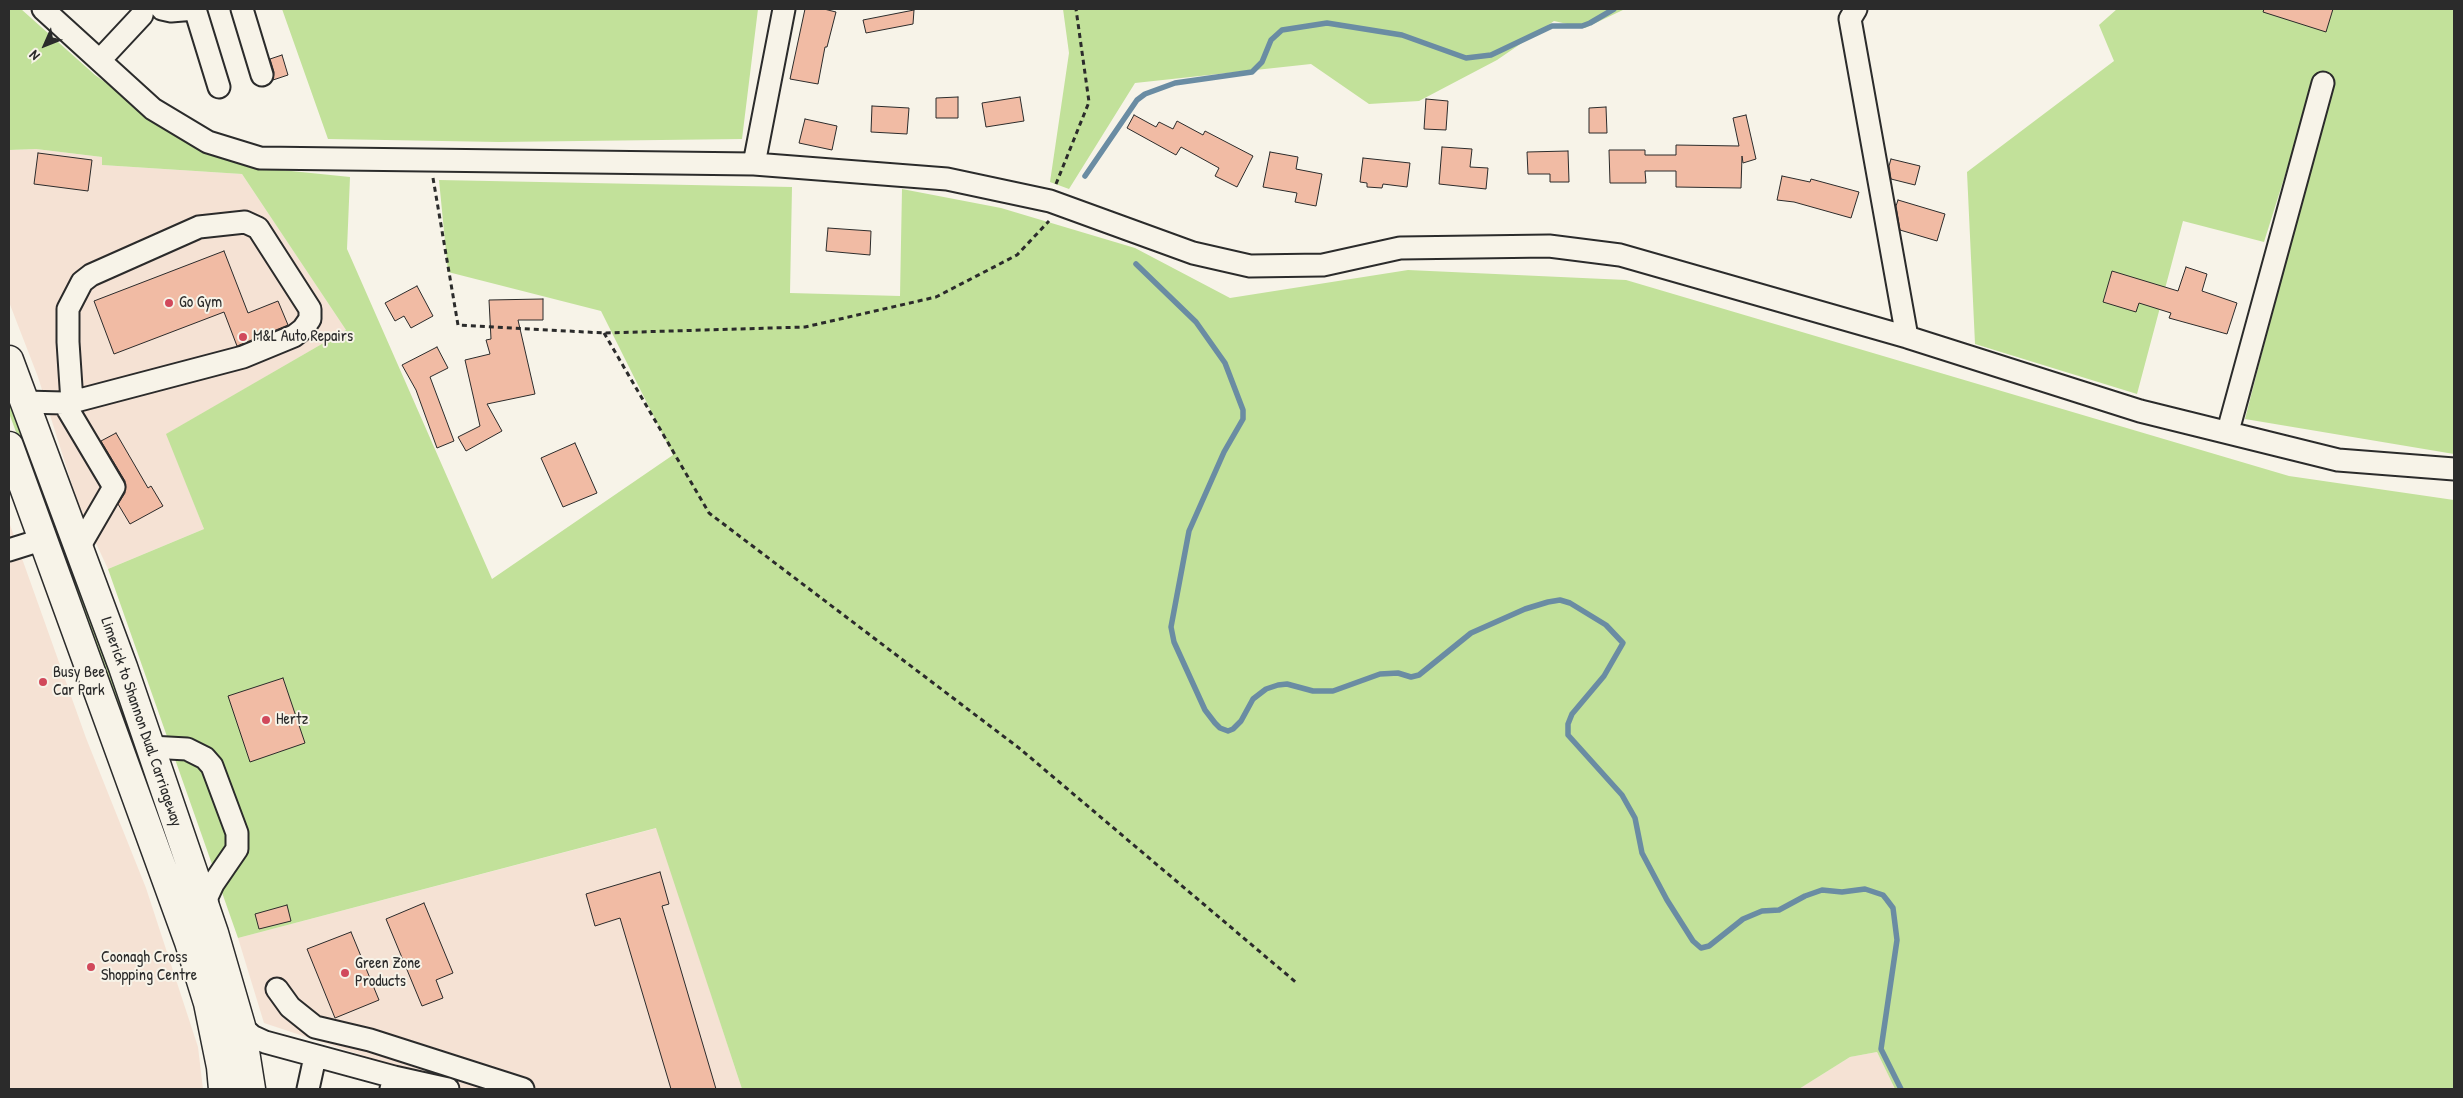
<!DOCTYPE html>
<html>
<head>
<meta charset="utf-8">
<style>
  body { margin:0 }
  #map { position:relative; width:2463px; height:1098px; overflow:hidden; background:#f7f3e8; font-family:"Patrick Hand",sans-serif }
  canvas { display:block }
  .frame { position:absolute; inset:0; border:10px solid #2b2b2b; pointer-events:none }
  .north { position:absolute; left:20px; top:20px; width:50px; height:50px; -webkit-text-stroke:4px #f7f3e8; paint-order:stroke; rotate:226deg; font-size:14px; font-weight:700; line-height:20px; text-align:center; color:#2b2b2b }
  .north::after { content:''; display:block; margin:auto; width:18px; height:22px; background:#2b2b2b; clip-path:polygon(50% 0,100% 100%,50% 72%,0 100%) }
</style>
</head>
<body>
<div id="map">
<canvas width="2463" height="1098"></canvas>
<div class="frame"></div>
<div class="north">N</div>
</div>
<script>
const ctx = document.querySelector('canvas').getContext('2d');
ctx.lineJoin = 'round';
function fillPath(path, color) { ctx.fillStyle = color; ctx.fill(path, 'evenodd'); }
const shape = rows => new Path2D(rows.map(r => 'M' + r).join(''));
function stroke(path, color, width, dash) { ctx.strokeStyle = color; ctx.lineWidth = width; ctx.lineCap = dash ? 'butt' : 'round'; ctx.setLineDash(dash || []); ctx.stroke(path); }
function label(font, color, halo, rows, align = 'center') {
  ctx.font = font + ' "Patrick Hand",sans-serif'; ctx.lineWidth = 4; ctx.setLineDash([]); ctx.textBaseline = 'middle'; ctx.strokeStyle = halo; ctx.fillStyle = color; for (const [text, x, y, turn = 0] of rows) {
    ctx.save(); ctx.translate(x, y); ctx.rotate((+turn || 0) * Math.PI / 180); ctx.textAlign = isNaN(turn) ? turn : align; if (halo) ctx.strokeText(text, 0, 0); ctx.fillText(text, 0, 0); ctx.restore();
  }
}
const built = shape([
  [36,149,102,157,102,165,242,174,346,330,167,434,204,529,108,569,79,507,38,377,9,302,9,150],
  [9,522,86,738,146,888,198,1047,203,1089,9,1089],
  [657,828,742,1089,464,1089,264,1023,238,938],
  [1877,1052,1895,1089,1799,1089,1850,1057]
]);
const green = shape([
  [9,9,21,9,95,75,206,154,252,167,350,177,347,249,492,579,673,455,601,311,448,272,439,180,792,187,790,293,900,296,902,189,1001,208,1135,248,1230,298,1408,270,1626,280,2289,476,2454,500,2454,1089,1895,1089,1877,1052,1850,1057,1799,1089,742,1089,656,828,238,938,108,569,204,529,166,434,346,330,242,174,102,165,102,157,36,149,9,150],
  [282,9,758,9,742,139,499,142,328,139],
  [1063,9,1625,9,1585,28,1554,21,1497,60,1419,101,1369,104,1311,64,1135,83,1069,189,1050,182,1069,53],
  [2117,9,2454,9,2454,454,2245,419,2329,92,2313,86,2264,242,2183,221,2137,394,1975,344,1967,172,2114,61,2099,25],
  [9,393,89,610,228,1013,241,1089,235,1089,155,811,9,413]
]);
const stream = shape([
  [1085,176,1137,100,1145,94,1175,83,1252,72,1262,62,1271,40,1282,30,1327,23,1402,35,1466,58,1491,55,1552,26,1582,26,1590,23,1614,9],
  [1136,264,1196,322,1225,363,1243,410,1243,419,1224,452,1189,531,1171,627,1174,642,1205,710,1215,723,1220,728,1228,731,1233,729,1241,721,1253,699,1266,689,1278,685,1287,684,1313,691,1333,691,1380,674,1398,673,1411,677,1419,675,1471,633,1525,609,1548,602,1560,600,1570,603,1606,625,1623,643,1604,676,1572,714,1568,724,1568,735,1622,795,1635,818,1642,853,1667,900,1693,941,1701,948,1709,946,1743,919,1762,911,1779,910,1805,896,1822,890,1842,892,1865,889,1883,895,1887,900,1893,908,1897,940,1881,1049,1901,1089]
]);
const building = shape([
  [805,9,824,9,836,12,827,47,825,47,818,84,790,79,805,9],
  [2264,9,2333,9,2326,32,2263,12,2264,9],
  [914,10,913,24,866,33,863,20,914,10],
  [282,55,288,75,273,80,274,72,270,59,282,55],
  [958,97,958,118,936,118,936,98,958,97],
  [1020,97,1024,121,986,127,982,103,1020,97],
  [1426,99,1448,101,1446,130,1424,129,1426,99],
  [872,106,909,108,907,134,871,132,872,106],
  [1606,107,1607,133,1589,133,1589,108,1606,107],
  [1134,115,1156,127,1159,122,1173,129,1177,121,1203,135,1205,131,1253,156,1237,187,1215,176,1219,168,1181,147,1176,155,1127,128,1134,115],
  [1746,115,1756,159,1743,163,1742,156,1741,188,1676,187,1676,171,1645,171,1646,183,1610,183,1609,150,1645,150,1645,155,1676,155,1676,145,1739,146,1733,118,1746,115],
  [805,119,837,126,832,150,799,143,805,119],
  [1442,147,1472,149,1470,167,1488,168,1486,189,1439,184,1442,147],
  [1568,151,1569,182,1550,182,1550,174,1528,174,1527,152,1568,151],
  [1270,152,1298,157,1296,169,1322,174,1316,206,1295,202,1297,193,1263,187,1270,152],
  [38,153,92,160,88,191,34,184,38,153],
  [1363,158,1410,163,1407,187,1383,184,1382,188,1367,187,1367,183,1360,182,1363,158],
  [1891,159,1920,166,1915,185,1891,179,1889,166,1891,159],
  [1782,176,1810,182,1811,179,1859,192,1851,218,1794,202,1777,200,1782,176],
  [1898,200,1945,214,1937,241,1900,230,1896,206,1898,200],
  [828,228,871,231,870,255,826,251,828,228],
  [224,251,248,313,278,301,288,325,237,346,224,312,114,354,94,301,224,251],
  [2186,267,2207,274,2202,291,2237,303,2227,334,2169,318,2171,313,2139,303,2136,312,2103,302,2112,271,2178,291,2186,267],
  [417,286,433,316,411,328,404,316,395,321,385,303,417,286],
  [543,299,543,320,518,320,535,394,487,404,502,431,466,451,458,437,480,426,465,360,490,354,486,340,491,339,489,300,543,299],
  [437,347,448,368,430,377,454,441,437,448,416,390,402,365,437,347],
  [116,433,148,488,151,486,163,506,130,524,118,504,125,493,125,481,101,441,116,433],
  [575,443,597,493,563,507,541,458,575,443],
  [283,678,305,743,250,762,228,696,283,678],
  [660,872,669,904,662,906,716,1089,671,1089,620,918,595,926,586,894,660,872],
  [424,903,453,973,436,980,443,998,422,1006,386,919,424,903],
  [287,905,291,921,259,929,255,914,287,905],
  [351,932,379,1000,335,1018,307,949,351,932]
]);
const path = shape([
  [433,178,458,325,604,333,805,327,936,297,1017,255,1049,221],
  [1056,184,1089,102,1076,9],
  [604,333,709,513,1019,748,1298,984]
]);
const minor = shape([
  [43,9,153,109,208,142,260,158,754,164,947,179,1050,201,1193,253,1250,266,1323,265,1400,248,1549,246,1620,255,1907,337,2140,411,2338,460,2454,469],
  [162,9,171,11,195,9,219,87],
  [242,9,262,75],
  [1856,9,1850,19,1907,337],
  [100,60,142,15,143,9],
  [754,164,784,9],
  [24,402,64,403,114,487,78,549],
  [64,403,72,402,243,357,294,336,303,329,310,319,310,309,258,228,245,222,199,227,91,275,82,282,68,309,68,342,72,402],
  [2228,431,2323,83],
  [9,550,44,539],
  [150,747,187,749,205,758,212,766,237,833,237,849,213,884,207,897,207,911],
  [277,989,290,1007,315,1027,370,1040,523,1089],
  [241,1026,252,1036,265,1042,394,1077],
  [308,1089,315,1057],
  [391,1089,394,1077,448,1089]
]);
const major = shape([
  [9,360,123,667,214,933,241,1026,251,1089],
  [9,446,189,942,208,1003,221,1067,223,1089]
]);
const markers = [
  [169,303,5,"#d1495b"],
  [243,337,5,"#d1495b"],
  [43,682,5,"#d1495b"],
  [266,720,5,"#d1495b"],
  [91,967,5,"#d1495b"],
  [345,973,5,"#d1495b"]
];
const poiNames = [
  ["Go Gym",179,303],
  ["M&L Auto Repairs",253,337],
  ["Busy Bee",53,673],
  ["Car Park",53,691],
  ["Hertz",276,720],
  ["Coonagh Cross",101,958],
  ["Shopping Centre",101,976],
  ["Green Zone",355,964],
  ["Products",355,982]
];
const streetNames = [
  ["Limerick to Shannon Dual Carriageway",141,722,71]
];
fillPath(built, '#f5e2d4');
fillPath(green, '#c2e19a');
stroke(stream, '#6a8ca3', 5.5);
fillPath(building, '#f1bba4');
stroke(building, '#2b2b2b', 1);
stroke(minor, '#2b2b2b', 25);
stroke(major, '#2b2b2b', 31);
stroke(path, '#2b2b2b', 3, [5, 4]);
stroke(minor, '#f7f3e8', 21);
stroke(major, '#f7f3e8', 28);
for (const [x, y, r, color] of markers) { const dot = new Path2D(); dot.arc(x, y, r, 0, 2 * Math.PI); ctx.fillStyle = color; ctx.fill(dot); stroke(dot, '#f7f3e8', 2); }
label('16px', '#2b2b2b', '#f7f3e8', poiNames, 'left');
label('16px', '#2b2b2b', '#f7f3e8', streetNames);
</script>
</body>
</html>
